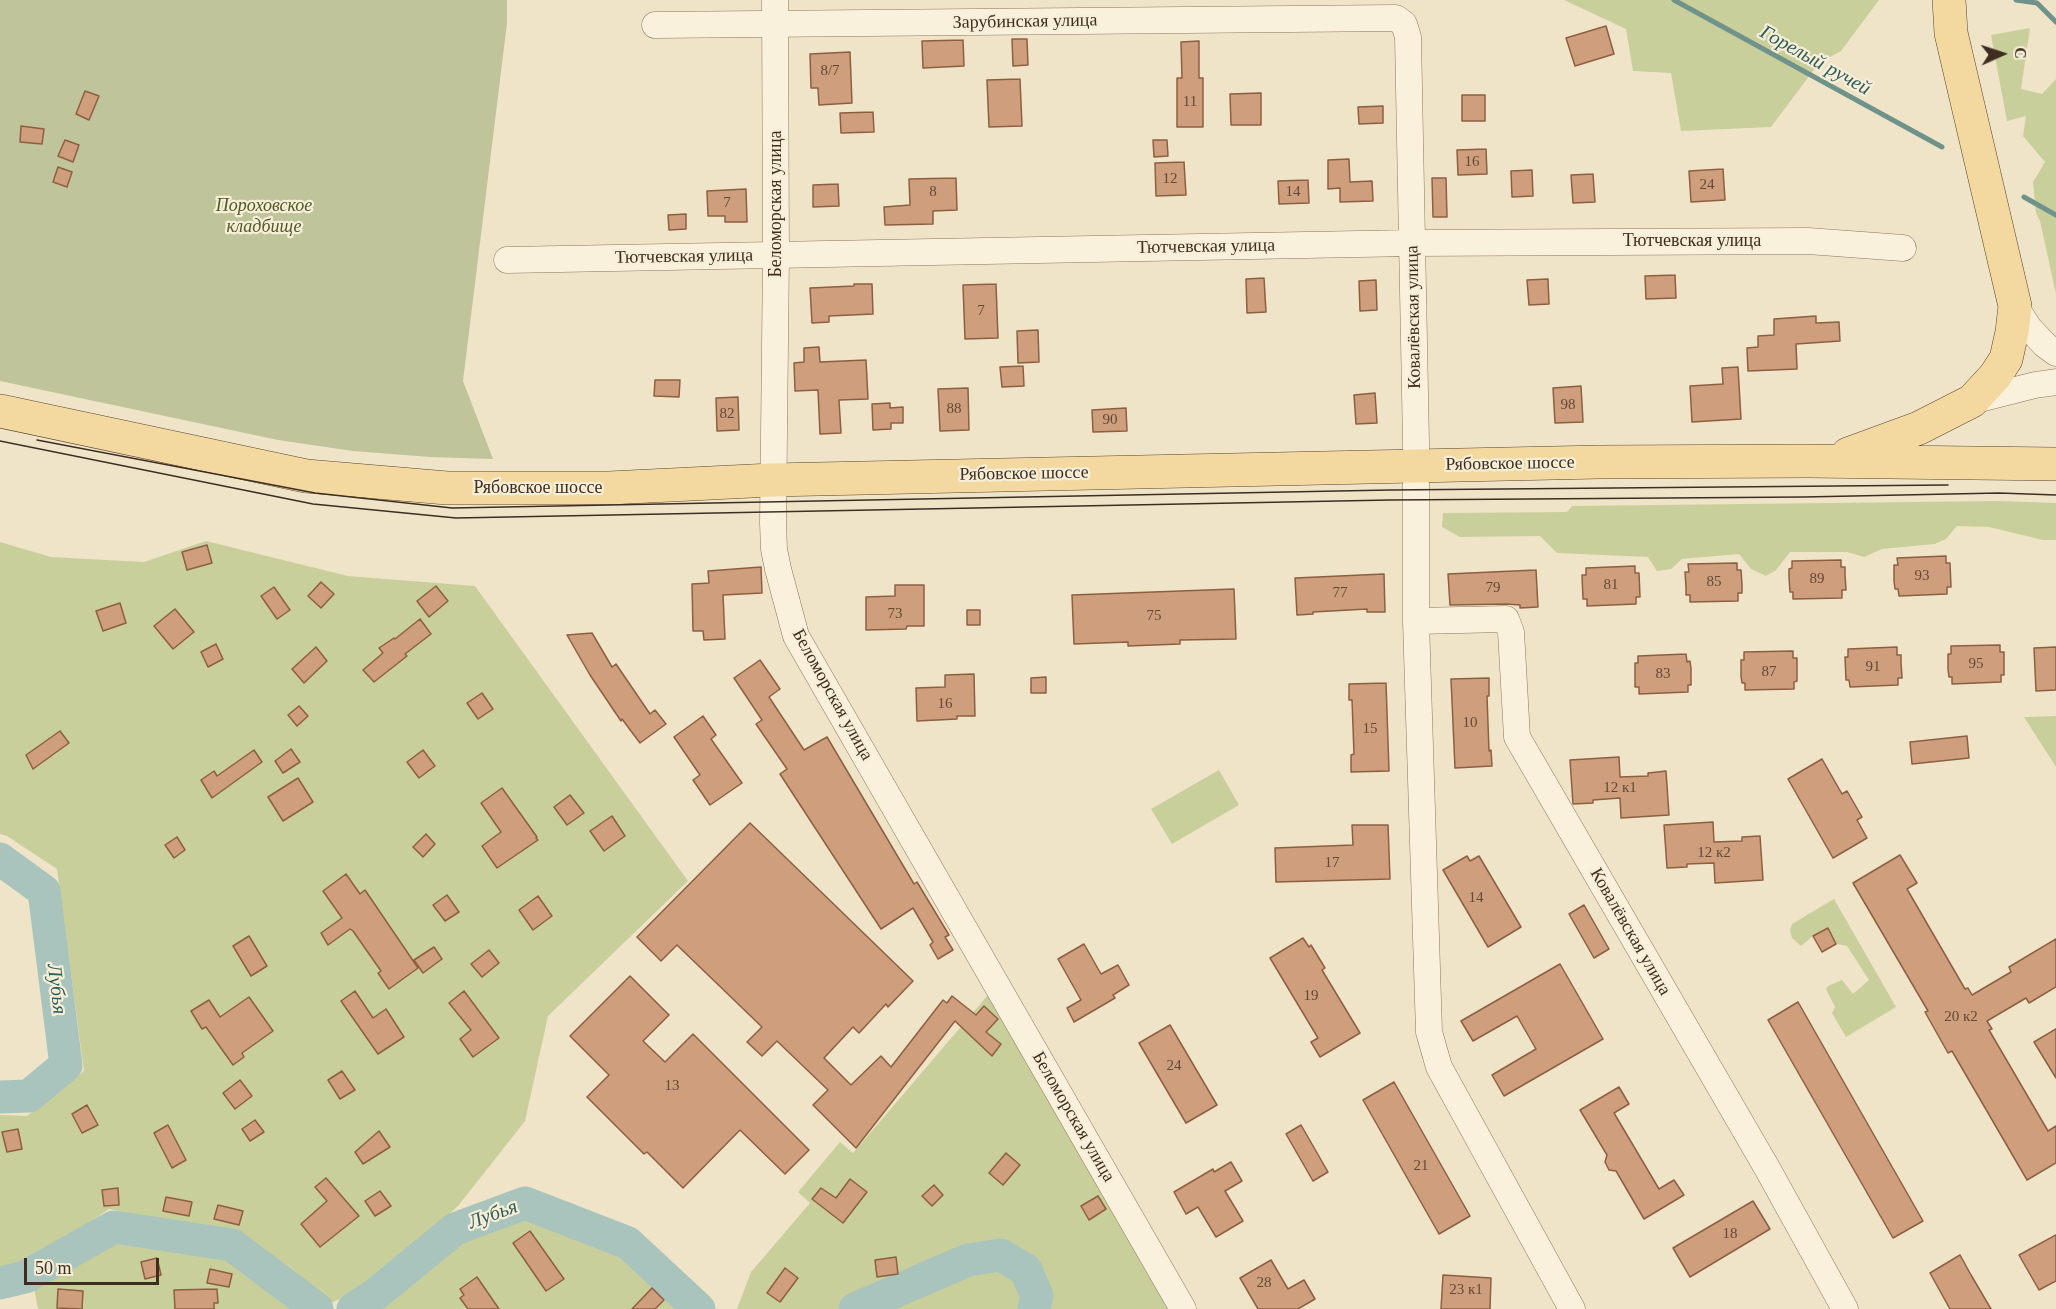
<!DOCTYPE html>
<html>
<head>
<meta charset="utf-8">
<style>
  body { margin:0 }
  #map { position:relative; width:2056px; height:1309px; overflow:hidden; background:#f0e4c8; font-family:Georgia,serif }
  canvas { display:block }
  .north { position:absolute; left:1972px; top:24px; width:60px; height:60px; -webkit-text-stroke:4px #f7eed8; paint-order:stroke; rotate:87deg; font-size:16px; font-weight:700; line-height:24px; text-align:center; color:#3d2e20 }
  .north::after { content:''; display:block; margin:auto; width:21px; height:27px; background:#3d2e20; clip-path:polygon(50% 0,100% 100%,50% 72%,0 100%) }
  .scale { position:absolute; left:24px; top:1258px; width:135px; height:27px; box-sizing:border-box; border:3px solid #3d2e20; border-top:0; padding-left:8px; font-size:18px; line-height:21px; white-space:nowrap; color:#3d2e20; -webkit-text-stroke:4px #f7eed8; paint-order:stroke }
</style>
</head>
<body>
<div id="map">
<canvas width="2056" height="1309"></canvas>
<div class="north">С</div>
<div class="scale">50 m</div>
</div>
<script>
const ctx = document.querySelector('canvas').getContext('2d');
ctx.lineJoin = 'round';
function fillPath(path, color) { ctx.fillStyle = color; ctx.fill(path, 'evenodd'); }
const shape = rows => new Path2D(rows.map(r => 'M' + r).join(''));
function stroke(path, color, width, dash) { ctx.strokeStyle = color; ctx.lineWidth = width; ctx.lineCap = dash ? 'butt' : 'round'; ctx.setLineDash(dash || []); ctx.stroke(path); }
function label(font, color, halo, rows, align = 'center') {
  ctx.font = font + ' Georgia,serif'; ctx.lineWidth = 4.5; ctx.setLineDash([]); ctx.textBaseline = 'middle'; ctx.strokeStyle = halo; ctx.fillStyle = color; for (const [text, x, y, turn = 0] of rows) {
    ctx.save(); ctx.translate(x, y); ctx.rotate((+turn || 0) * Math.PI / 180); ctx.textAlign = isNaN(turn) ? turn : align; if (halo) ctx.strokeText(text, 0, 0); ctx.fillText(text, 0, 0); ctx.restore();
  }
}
const green = shape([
  [1564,0,1879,0,1841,51,1819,63,1771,127,1681,131,1671,73,1633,71,1626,29],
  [2030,28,2021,89,2042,94,2056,79,2056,294,2040,221,2036,213,2033,182,2045,162,2023,136,2026,116,2007,121,1991,35],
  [1998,501,2056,503,2056,540,2043,540,1989,527,1957,526,1946,539,1935,544,1882,549,1864,557,1847,552,1790,552,1776,570,1766,576,1751,569,1739,554,1682,559,1671,569,1657,571,1648,557,1557,553,1540,536,1460,537,1442,527,1443,513,1567,512,1572,506],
  [206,541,348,576,475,586,688,881,548,1016,525,1121,458,1206,370,1285,331,1303,239,1235,109,1209,22,1268,0,1273,0,1115,27,1116,84,1071,57,869,7,836,0,834,0,542,51,557,144,562],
  [2056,716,2056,767,2024,717],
  [1219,770,1239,805,1172,844,1151,809],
  [1834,899,1896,1007,1846,1037,1832,1013,1835,1007,1826,989,1828,986,1842,980,1853,994,1869,980,1847,946,1836,944,1828,928,1813,936,1801,946,1792,938,1790,930,1792,924],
  [988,995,1170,1309,737,1309,751,1272,810,1203,798,1192,840,1142,853,1153],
  [527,1214,623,1250,683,1309,367,1309,456,1242],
  [117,1243,222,1252,299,1309,38,1309,33,1284]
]);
const cemetery = shape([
  [0,0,507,0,507,23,463,381,493,459,430,457,353,451,278,440,0,381]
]);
const stream = shape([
  [1674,0,1942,147],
  [2016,0,2037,3,2056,22],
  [2024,197,2056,215]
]);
const river = shape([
  [0,859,44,891,66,1065,29,1096,0,1097],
  [0,1283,25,1277,114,1227,232,1245,317,1309],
  [353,1309,376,1294,455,1229,525,1203,628,1243,699,1309],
  [855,1309,968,1260,1001,1255,1026,1270,1037,1296,1034,1309]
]);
const building = shape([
  [1606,26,1614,54,1575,66,1566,38,1606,26],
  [1012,39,1027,39,1028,65,1013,66,1012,39],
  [963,40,964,66,923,68,922,41,963,40],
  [1199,41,1199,78,1203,78,1203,127,1177,127,1177,78,1182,78,1181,42,1199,41],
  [850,52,852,103,819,105,818,88,811,88,810,54,850,52],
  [1020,79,1022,126,989,127,987,80,1020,79],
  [85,91,99,96,89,120,76,114,85,91],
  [1261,93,1261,125,1231,125,1230,94,1261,93],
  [1462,95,1485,95,1485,121,1462,121,1462,95],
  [1383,106,1383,123,1359,124,1358,107,1383,106],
  [873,112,874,132,841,133,840,113,873,112],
  [21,126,44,129,42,144,20,142,21,126],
  [65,140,79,145,73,162,58,156,65,140],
  [1153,140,1167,140,1168,156,1154,157,1153,140],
  [1486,149,1487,174,1458,175,1457,150,1486,149],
  [1349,159,1350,182,1372,181,1373,201,1340,202,1340,188,1328,189,1328,160,1349,159],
  [1184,162,1186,195,1156,196,1155,163,1184,162],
  [58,167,72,172,67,187,53,182,58,167],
  [1723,169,1725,200,1691,202,1689,171,1723,169],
  [1532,170,1533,196,1512,197,1511,171,1532,170],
  [1593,174,1595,202,1573,203,1571,175,1593,174],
  [956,178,957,210,933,211,933,224,885,225,884,207,910,205,909,179,956,178],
  [1432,178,1446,178,1447,217,1433,217,1432,178],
  [1308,180,1309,203,1279,204,1278,181,1308,180],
  [838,184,839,206,813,207,813,185,838,184],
  [746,189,747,222,725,222,725,216,708,216,707,191,746,189],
  [686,214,686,229,669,230,668,215,686,214],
  [1675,275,1676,298,1646,299,1645,276,1675,275],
  [1264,278,1266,312,1247,313,1246,279,1264,278],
  [1548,279,1549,304,1529,305,1527,280,1548,279],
  [1376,280,1377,310,1360,311,1359,281,1376,280],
  [854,284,872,284,873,314,829,316,829,322,812,323,810,288,854,286,854,284],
  [996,284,998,338,965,339,963,285,996,284],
  [1816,316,1816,323,1839,322,1840,341,1796,344,1797,369,1748,371,1747,348,1758,347,1758,336,1774,335,1774,319,1816,316],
  [1038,330,1039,362,1018,363,1017,331,1038,330],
  [819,347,820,362,866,360,868,399,839,400,841,433,820,434,818,390,795,391,794,363,804,362,804,348,819,347],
  [1023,366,1024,386,1002,387,1000,367,1023,366],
  [1738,367,1741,419,1692,422,1690,386,1723,384,1722,368,1738,367],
  [655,380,680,380,679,397,654,396,655,380],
  [1581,386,1583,422,1555,423,1553,388,1581,386],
  [968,388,969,430,940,431,938,389,968,388],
  [1375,393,1377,423,1356,424,1354,395,1375,393],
  [738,397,739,430,717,431,716,398,738,397],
  [890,403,890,408,903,407,903,423,891,423,891,429,873,430,872,404,890,403],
  [1126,408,1127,431,1093,432,1092,410,1126,408],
  [207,545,212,563,187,570,182,552,207,545],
  [1946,556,1946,563,1950,563,1951,587,1947,587,1947,594,1899,596,1898,589,1895,589,1894,581,1894,565,1898,565,1897,558,1946,556],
  [1841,560,1841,567,1845,567,1845,574,1846,590,1842,590,1842,598,1793,599,1793,592,1790,592,1789,577,1789,569,1792,568,1792,561,1841,560],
  [1737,563,1737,570,1741,570,1742,585,1742,593,1738,593,1738,601,1690,602,1690,595,1686,595,1686,587,1685,572,1689,572,1688,564,1737,563],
  [1635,566,1635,573,1639,573,1640,597,1636,597,1636,604,1587,606,1587,599,1583,599,1582,575,1586,575,1586,568,1635,566],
  [761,567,762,593,723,595,725,639,704,640,703,631,693,631,692,584,709,583,708,571,761,567],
  [1536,570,1538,607,1520,608,1520,605,1506,604,1450,605,1448,574,1536,570],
  [1384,574,1385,612,1367,612,1367,609,1313,612,1313,614,1297,615,1295,578,1384,574],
  [321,582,334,594,321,608,308,596,321,582],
  [895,585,924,585,924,626,907,626,906,629,866,630,866,597,895,596,895,585],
  [436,586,448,601,429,617,417,601,436,586],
  [274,587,290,610,277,619,261,596,274,587],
  [1234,589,1236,639,1180,640,1180,644,1128,646,1128,642,1074,644,1072,595,1234,589],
  [120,603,126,623,103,631,96,611,120,603],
  [175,609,194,632,173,649,154,626,175,609],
  [967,610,980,610,980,625,967,625,967,610],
  [420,619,431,634,405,654,407,656,374,682,363,670,383,653,379,648,394,638,395,639,420,619],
  [592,633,612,667,616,664,650,714,655,710,666,724,640,743,622,719,621,721,590,675,567,635,592,633],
  [216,644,223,659,208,667,201,652,216,644],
  [2000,645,2000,652,2004,652,2004,675,2001,675,2001,682,1952,684,1952,677,1949,677,1948,669,1948,654,1951,654,1951,646,2000,645],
  [316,647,327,661,304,683,292,669,316,647],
  [1897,647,1897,655,1901,655,1901,662,1902,678,1898,678,1898,685,1850,687,1849,680,1846,680,1845,657,1848,657,1848,649,1897,647],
  [2056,647,2056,690,2036,691,2034,648,2056,647],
  [1793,651,1793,658,1797,658,1797,681,1794,682,1794,689,1745,690,1745,683,1742,683,1741,676,1741,660,1744,660,1744,652,1793,651],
  [1686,654,1687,662,1690,661,1691,669,1691,685,1688,685,1688,692,1639,694,1639,687,1635,687,1635,663,1638,663,1638,656,1686,654],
  [760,660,780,689,769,697,804,750,827,737,914,884,917,882,949,935,945,937,953,950,938,959,930,945,933,942,913,908,881,929,780,774,787,769,756,724,762,720,734,678,760,660],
  [974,674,975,716,957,716,957,719,917,721,916,688,945,687,945,675,974,674],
  [1046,677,1046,693,1031,693,1031,678,1046,677],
  [1489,678,1489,696,1487,696,1489,751,1491,750,1492,766,1455,768,1451,679,1489,678],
  [1386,683,1389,771,1351,772,1351,755,1354,754,1352,700,1349,700,1349,684,1386,683],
  [482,693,493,709,478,719,467,703,482,693],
  [299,706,308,716,297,726,288,715,299,706],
  [703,716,716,735,711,739,742,783,710,805,693,780,700,775,674,737,703,716],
  [60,731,69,743,33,769,26,755,60,731],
  [1967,736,1969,758,1912,764,1910,742,1967,736],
  [291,749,300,762,283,773,275,761,291,749],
  [254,750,262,762,212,798,201,780,214,771,217,776,254,750],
  [423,750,435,766,419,778,407,762,423,750],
  [1619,757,1620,777,1648,776,1648,773,1666,771,1669,815,1621,818,1620,798,1593,800,1593,803,1573,804,1570,760,1619,757],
  [1822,759,1842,794,1847,791,1862,817,1857,820,1867,838,1833,858,1788,779,1822,759],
  [298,778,313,802,283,821,268,797,298,778],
  [502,788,537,837,536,838,538,840,497,868,482,846,501,832,481,803,502,788],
  [570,795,584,813,567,825,554,807,570,795],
  [612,816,625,836,604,851,590,831,612,816],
  [1713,822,1714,842,1742,841,1742,837,1760,836,1763,880,1715,883,1714,863,1687,864,1687,867,1667,868,1664,825,1713,822],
  [750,823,913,981,888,1007,886,1004,859,1033,853,1027,824,1058,851,1085,881,1056,891,1067,943,1000,947,1003,952,996,976,1015,984,1006,998,1019,986,1032,1001,1044,992,1056,955,1021,856,1148,813,1105,828,1090,777,1041,762,1056,747,1042,762,1027,677,945,661,961,637,937,750,823],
  [1352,825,1388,825,1390,879,1276,882,1275,848,1353,845,1352,825],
  [426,834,435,844,423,857,413,847,426,834],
  [177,837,185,850,174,858,165,845,177,837],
  [1900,855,1917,883,1907,889,1965,989,1968,988,1972,995,2011,972,2009,967,2056,939,2056,987,2029,1003,2026,998,1987,1021,1992,1029,1989,1030,2048,1131,2056,1126,2056,1163,2027,1180,1952,1051,1948,1053,1925,1012,1928,1011,1853,883,1900,855],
  [1467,856,1470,861,1479,856,1521,927,1488,947,1443,870,1467,856],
  [346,874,360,894,365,890,418,968,389,989,378,973,381,971,353,931,350,929,328,945,321,933,342,918,323,891,346,874],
  [447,895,459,912,445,921,433,905,447,895],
  [538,896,552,916,533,930,519,910,538,896],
  [1584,905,1609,949,1594,958,1569,914,1584,905],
  [1828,928,1836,944,1822,952,1813,936,1828,928],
  [249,936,267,966,251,976,233,946,249,936],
  [1303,938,1309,947,1311,945,1325,968,1322,970,1360,1033,1320,1057,1311,1042,1318,1038,1270,958,1303,938],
  [1084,944,1101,974,1118,965,1129,985,1113,995,1115,998,1074,1022,1067,1008,1081,1000,1058,959,1084,944],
  [434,947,442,959,423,973,414,960,434,947],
  [489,950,499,963,482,977,471,964,489,950],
  [1560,964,1603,1039,1504,1096,1492,1075,1536,1049,1517,1016,1473,1041,1461,1021,1560,964],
  [630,976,669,1015,643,1041,665,1062,693,1034,809,1150,785,1174,740,1130,683,1188,647,1152,644,1154,587,1097,609,1075,570,1036,630,976],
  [355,991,373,1018,386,1009,404,1037,378,1054,341,1001,355,991],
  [464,991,499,1038,473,1057,460,1039,471,1030,449,1003,464,991],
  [249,997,273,1031,242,1053,244,1057,233,1065,206,1027,202,1029,191,1011,209,1000,220,1017,249,997],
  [1798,1002,1923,1221,1893,1238,1768,1020,1798,1002],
  [1170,1025,1217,1105,1186,1123,1139,1043,1170,1025],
  [2056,1029,2056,1078,2034,1042,2056,1029],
  [342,1071,355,1090,340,1099,328,1080,342,1071],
  [240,1080,252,1096,235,1109,223,1093,240,1080],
  [1394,1082,1470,1216,1439,1234,1363,1100,1394,1082],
  [1619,1087,1629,1104,1614,1113,1659,1189,1674,1180,1684,1195,1644,1219,1616,1171,1609,1170,1605,1162,1607,1155,1580,1110,1619,1087],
  [87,1105,98,1125,82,1133,72,1114,87,1105],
  [255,1120,264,1132,250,1141,242,1129,255,1120],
  [168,1125,186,1160,172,1168,154,1133,168,1125],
  [1301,1125,1328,1172,1313,1181,1286,1134,1301,1125],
  [18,1129,22,1149,7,1152,2,1132,18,1129],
  [379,1131,390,1147,363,1164,355,1152,379,1131],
  [1006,1153,1020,1165,1003,1185,989,1173,1006,1153],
  [1231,1162,1242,1181,1225,1191,1243,1221,1216,1237,1198,1207,1186,1214,1174,1192,1213,1169,1214,1172,1231,1162],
  [326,1178,359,1216,320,1247,301,1224,327,1201,315,1187,326,1178],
  [850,1179,867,1192,843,1223,812,1199,821,1188,836,1198,850,1179],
  [934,1185,943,1195,932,1206,922,1196,934,1185],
  [118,1188,119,1205,104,1206,102,1190,118,1188],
  [380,1191,391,1206,375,1216,365,1201,380,1191],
  [1098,1196,1106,1209,1089,1220,1081,1206,1098,1196],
  [166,1197,192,1202,189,1216,163,1211,166,1197],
  [1753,1201,1770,1229,1690,1277,1673,1248,1753,1201],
  [218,1205,243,1211,239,1225,214,1219,218,1205],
  [530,1231,564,1279,546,1291,513,1243,530,1231],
  [2056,1235,2056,1281,2039,1290,2019,1255,2056,1235],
  [1960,1255,1971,1275,1991,1309,1950,1309,1930,1273,1960,1255],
  [896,1257,898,1274,877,1277,875,1260,896,1257],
  [157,1258,161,1275,145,1279,141,1262,157,1258],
  [1271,1260,1288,1289,1304,1280,1315,1299,1298,1309,1258,1309,1240,1278,1271,1260],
  [785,1268,798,1278,780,1302,767,1293,785,1268],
  [210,1269,232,1274,229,1287,207,1283,210,1269],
  [1443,1275,1491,1278,1490,1309,1441,1309,1443,1275],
  [477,1277,499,1309,468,1309,460,1298,464,1295,460,1289,477,1277],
  [652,1288,664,1300,655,1309,632,1309,652,1288],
  [58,1289,83,1291,82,1309,57,1308,58,1289],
  [217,1289,218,1303,214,1303,214,1309,175,1309,174,1290,217,1289]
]);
const minor = shape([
  [775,0,776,255,773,523,774,549,778,569,796,636,1183,1309],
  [655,25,1396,18,1404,24,1408,37,1416,443,1416,621,1506,619,1511,632,1517,737,1767,1168,1845,1309],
  [507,260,1412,243,1808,241,1903,248],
  [2015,306,2029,328,2045,345,2056,353],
  [1972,401,2035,385,2056,382],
  [1416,621,1429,1032,1439,1067,1572,1309]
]);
const major = shape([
  [0,411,306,476,447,488,609,488,772,480,1599,462,1808,461,2056,464],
  [1848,454,1919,428,1972,401,1995,376,2006,359,2012,332,2015,306,1951,33,1949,0]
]);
const tram = shape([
  [37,440,315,493,452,508,1390,490,1948,485],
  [0,441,313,504,456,518,1390,500,1804,497,1999,493,2056,495]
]);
const numberNames = [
  ["8/7",830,71],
  ["11",1190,102],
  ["16",1472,162],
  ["12",1170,179],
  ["24",1707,185],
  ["8",933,192],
  ["14",1293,192],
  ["7",727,203],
  ["7",981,311],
  ["98",1568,405],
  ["88",954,409],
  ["82",727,414],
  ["90",1110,420],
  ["93",1922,576],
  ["89",1817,579],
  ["85",1714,582],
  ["81",1611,585],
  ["79",1493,588],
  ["77",1340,593],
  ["73",895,614],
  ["75",1154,616],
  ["95",1976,664],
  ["91",1873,667],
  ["87",1769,672],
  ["83",1663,674],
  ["16",945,704],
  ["10",1470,723],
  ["15",1370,729],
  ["12 к1",1620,788],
  ["12 к2",1714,853],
  ["17",1332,863],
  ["14",1476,898],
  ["19",1311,996],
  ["20 к2",1961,1017],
  ["24",1174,1066],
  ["13",672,1086],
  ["21",1421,1166],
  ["18",1730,1234],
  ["28",1264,1283],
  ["23 к1",1466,1290]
];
const streetNames = [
  ["Зарубинская улица",1025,22,-1],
  ["Беломорская улица",776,204,-90],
  ["Тютчевская улица",1692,241],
  ["Тютчевская улица",1206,247,-1],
  ["Тютчевская улица",684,257,-1],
  ["Ковалёвская улица",1414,317,-91],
  ["Рябовское шоссе",1510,464,-1],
  ["Рябовское шоссе",1024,474,-1],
  ["Рябовское шоссе",538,488],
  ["Беломорская улица",832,695,61],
  ["Ковалёвская улица",1630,932,60],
  ["Беломорская улица",1073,1117,60]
];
const parkNames = [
  ["Пороховское",264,206],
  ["кладбище",264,227]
];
const waterNames = [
  ["Горелый ручей",1815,61,29],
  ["Лубья",56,989,83],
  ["Лубья",493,1215,-20]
];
fillPath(green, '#c9cf9b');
fillPath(cemetery, '#bfc49a');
stroke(stream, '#6f938a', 5);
stroke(river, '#a9c4bc', 33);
fillPath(building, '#cf9f7d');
stroke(building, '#8d5f41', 1.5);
stroke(minor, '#8d765c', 27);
stroke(major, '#5b4430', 34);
stroke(minor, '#faf1dc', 26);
stroke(major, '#f3d9a0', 33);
stroke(tram, '#3d2e20', 1.5);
label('15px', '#624a37', null, numberNames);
label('18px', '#3d2e20', '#f7eed8', streetNames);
label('italic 18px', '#4d5a26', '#f7eed8', parkNames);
label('italic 20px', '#2f5d5a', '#f7eed8', waterNames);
</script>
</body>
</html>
